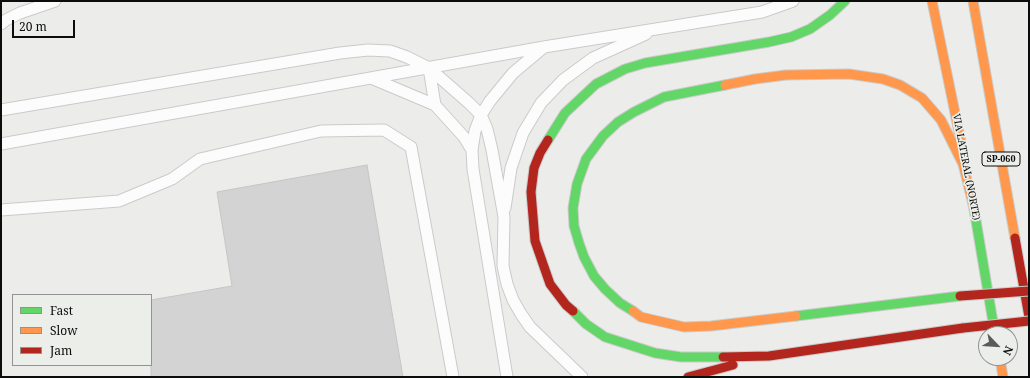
<!DOCTYPE html>
<html>
<head>
<meta charset="utf-8">
<style>
  body { margin:0 }
  #map { position:relative; width:1030px; height:378px; overflow:hidden; background:#ecedeb; font-family:"Noto Serif",serif }
  canvas { display:block }
  .frame { position:absolute; inset:0; border:2px solid #0b0c0b; pointer-events:none }
  .legend { position:absolute; left:12px; top:294px; width:140px; height:72px; box-sizing:border-box; background:#eceeea; border:1px solid #929491; margin:0; padding:5px 7px; list-style:none; font-size:12px; color:#0b0c0b }
  .legend li { display:flex; align-items:center; gap:8px; height:20px }
  .legend b { width:20px; border:1px solid #929491 }
  .north { position:absolute; left:978px; top:326px; width:40px; height:40px; box-sizing:border-box; background:#eceeea; border:1px solid #929491; border-radius:50%; rotate:115deg; font-size:11px; font-weight:700; line-height:16px; text-align:center; color:#0b0c0b }
  .north::after { content:''; display:block; margin:auto; width:14px; height:18px; background:#5a5b59; clip-path:polygon(50% 0,100% 100%,50% 72%,0 100%) }
  .scale { position:absolute; left:12px; top:20px; width:63px; height:18px; box-sizing:border-box; border:2px solid #0b0c0b; border-top:0; padding-left:5px; font-size:12px; line-height:14px; white-space:nowrap; color:#0b0c0b; -webkit-text-stroke:3px #eceeea; paint-order:stroke }
</style>
</head>
<body>
<div id="map">
<canvas width="1030" height="378"></canvas>
<div class="frame"></div>
<ul class="legend">
<li><b style="height:5px;background:#63d668"></b>Fast</li>
<li><b style="height:5px;background:#ff974d"></b>Slow</li>
<li><b style="height:5px;background:#b3261e"></b>Jam</li>
</ul>
<div class="north">N</div>
<div class="scale">20 m</div>
</div>
<script>
const ctx = document.querySelector('canvas').getContext('2d');
ctx.lineJoin = 'round';
function fillPath(path, color) { ctx.fillStyle = color; ctx.fill(path, 'evenodd'); }
const shape = rows => new Path2D(rows.map(r => 'M' + r).join(''));
function stroke(path, color, width, dash) { ctx.strokeStyle = color; ctx.lineWidth = width; ctx.lineCap = dash ? 'butt' : 'round'; ctx.setLineDash(dash || []); ctx.stroke(path); }
function label(font, color, halo, rows, align = 'center') {
  ctx.font = font + ' "Noto Serif",serif'; ctx.lineWidth = 3.5; ctx.setLineDash([]); ctx.textBaseline = 'middle'; ctx.strokeStyle = halo; ctx.fillStyle = color; for (const [text, x, y, turn = 0] of rows) {
    ctx.save(); ctx.translate(x, y); ctx.rotate((+turn || 0) * Math.PI / 180); ctx.textAlign = isNaN(turn) ? turn : align; if (halo) ctx.strokeText(text, 0, 0); ctx.fillText(text, 0, 0); ctx.restore();
  }
}
const building = shape([
  [367,165,403,377,151,377,151,300,232,286,217,192,367,165]
]);
const lane = shape([
  [1,24,6,20,20,13,55,1],
  [429,68,435,105,464,137,472,150],
  [371,78,435,105],
  [1,110,340,53,368,50,390,51,407,57,429,68,469,103,481,115,487,129,492,150,504,217,503,266,507,284,513,300,521,314,530,327,582,377],
  [1,144,544,47,762,12,793,1],
  [505,208,511,168,523,133,541,103,563,80,593,58,646,34],
  [1,210,119,201,172,179,200,159,321,131,384,130,411,147,453,377],
  [507,377,473,169,472,150,475,131,481,115,490,101,513,73,544,47]
]);
const fast = shape([
  [548,140,565,113,596,84,625,69,645,63,769,42,791,37,810,29,830,15,845,1],
  [972,197,995,334],
  [573,311,586,324,605,337,655,353,681,357,723,357],
  [633,311,620,303,605,289,594,276,584,257,579,243,574,226,573,208,577,184,586,159,603,136,618,122,634,112,664,97,725,85],
  [796,316,960,296]
]);
const slow = shape([
  [932,1,961,142],
  [973,1,1015,238],
  [725,85,755,79,786,75,849,74,883,79,900,85,922,98,941,120,963,164,975,212],
  [633,311,641,317,684,327,711,326,796,316],
  [1000,358,1003,377]
]);
const jam = shape([
  [548,140,540,153,534,168,531,192,535,241,550,284,566,305,573,311],
  [1015,238,1029,317],
  [723,357,769,356,963,328],
  [688,377,733,365]
]);
const jamBridge = shape([
  [960,296,1029,291],
  [963,328,1029,321]
]);
const shields = [
  [1001,159,38]
];
const shieldNames = [
  ["SP-060",1001,159]
];
const streetNames = [
  ["VIA LATERAL (NORTE)",966,167,79]
];
fillPath(building, '#d2d3d2');
stroke(building, '#c5c6c4', 1);
stroke(lane, '#cacbc9', 13);
stroke(fast, '#cacbc9', 11);
stroke(slow, '#cacbc9', 11);
stroke(jam, '#cacbc9', 11);
stroke(lane, '#fcfcfc', 11);
stroke(fast, '#63d668', 9);
stroke(slow, '#ff974d', 9);
stroke(jam, '#b3261e', 9);
stroke(jamBridge, '#cacbc9', 11, []);
stroke(jamBridge, '#b3261e', 9);
for (const [x, y, w] of shields) { const box = new Path2D(); box.roundRect(x - w / 2, y - 7, w, 14, 3); ctx.fillStyle = '#eceeea'; ctx.fill(box); stroke(box, '#0b0c0b', 1); }
label('bold 9px', '#0b0c0b', null, shieldNames);
label('10px', '#0b0c0b', '#eceeea', streetNames);
</script>
</body>
</html>
